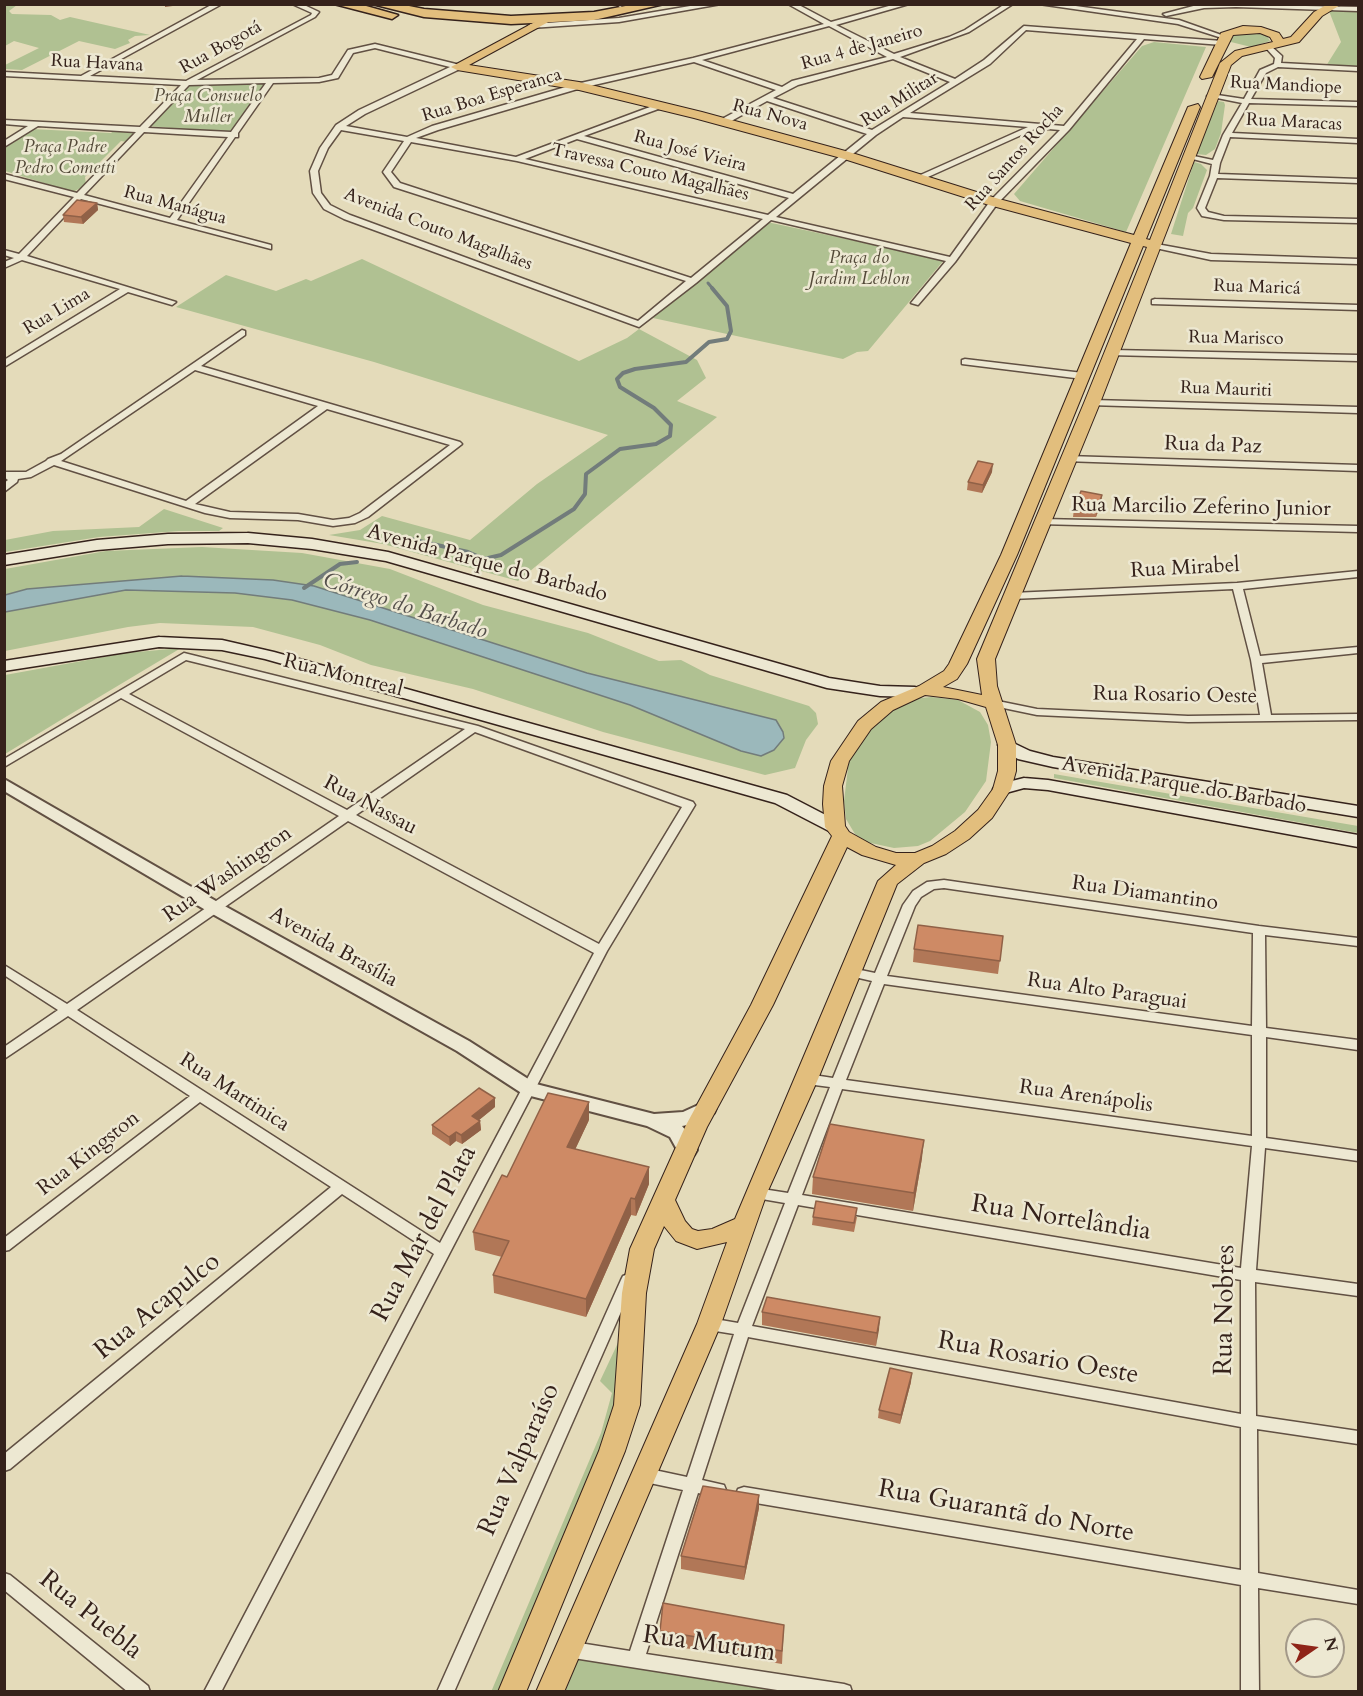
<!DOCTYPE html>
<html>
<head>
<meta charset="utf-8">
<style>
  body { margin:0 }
  #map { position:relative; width:1363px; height:1696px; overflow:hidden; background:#e4dbba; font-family:Cardo,serif }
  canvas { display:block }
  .frame { position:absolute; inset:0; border:6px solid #35221b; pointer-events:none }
  .north { position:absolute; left:1285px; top:1618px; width:60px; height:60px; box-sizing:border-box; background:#ede8d2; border:2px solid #a39989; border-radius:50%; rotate:77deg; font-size:16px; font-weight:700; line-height:24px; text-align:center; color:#35221b }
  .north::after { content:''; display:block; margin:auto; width:21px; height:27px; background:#8f2418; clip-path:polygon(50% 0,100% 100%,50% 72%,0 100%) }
</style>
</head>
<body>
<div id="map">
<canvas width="1363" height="1696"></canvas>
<div class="frame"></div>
<div class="north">N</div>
</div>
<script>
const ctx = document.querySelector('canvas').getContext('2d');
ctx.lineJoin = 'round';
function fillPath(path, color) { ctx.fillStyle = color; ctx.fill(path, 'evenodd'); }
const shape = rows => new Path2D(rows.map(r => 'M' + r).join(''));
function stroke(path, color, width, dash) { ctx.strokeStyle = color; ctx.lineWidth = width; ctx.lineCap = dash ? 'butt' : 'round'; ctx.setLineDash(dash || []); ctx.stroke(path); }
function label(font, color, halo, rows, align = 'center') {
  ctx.font = font + ' Cardo,serif'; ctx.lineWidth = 5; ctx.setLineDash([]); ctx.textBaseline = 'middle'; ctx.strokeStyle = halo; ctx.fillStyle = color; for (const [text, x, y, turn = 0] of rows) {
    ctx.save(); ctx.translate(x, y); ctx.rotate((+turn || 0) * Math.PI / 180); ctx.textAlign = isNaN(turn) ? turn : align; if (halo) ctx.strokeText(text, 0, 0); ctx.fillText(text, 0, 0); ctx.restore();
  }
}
const green = shape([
  [5,4,17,5,9,11,12,14,51,15,60,20,70,17,150,35,135,36,128,40,130,43,115,49,79,41,22,70,5,69,5,65,39,48,14,41,5,46],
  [1329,11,1358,11,1358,68,1326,66,1341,42],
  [1255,32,1267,36,1270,41,1251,47,1227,41,1226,35],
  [1154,42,1206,47,1126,232,1020,201,1014,194,1142,46],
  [267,83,230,133,148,126,189,84],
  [1218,101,1224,102,1225,105,1221,133,1215,149,1206,155,1196,154],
  [31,129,111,133,114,130,137,132,127,142,121,141,85,177,86,185,73,192,5,171,5,148],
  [1194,162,1201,164,1207,170,1193,208,1188,213,1183,236,1171,234],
  [767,222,944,260,868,351,857,352,843,359,653,318],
  [362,259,579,361,627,338,639,329,697,360,706,378,677,401,717,417,518,581,383,544,329,535,360,530,382,516,470,540,537,484,608,435,374,362,176,307,226,275,276,291,306,279,311,281],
  [164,509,223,528,219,531,179,531,99,537,5,552,5,540,53,531,139,527],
  [202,547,302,553,390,569,483,605,588,633,659,661,681,660,710,675,809,706,816,713,818,724,806,740,795,768,765,775,603,732,473,689,371,665,320,645,253,627,160,623,128,627,5,651,5,569,106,551],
  [181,648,64,718,5,754,5,675,126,653],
  [931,697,958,700,980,712,988,725,991,742,986,781,965,812,930,841,918,846,894,848,866,842,855,834,846,819,844,801,849,760,869,731,885,715,912,699],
  [1054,774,1358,826,1358,833,1054,778],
  [624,1330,615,1407,608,1432,501,1691,491,1692,601,1433,612,1393,600,1381],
  [579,1658,797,1692,565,1692]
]);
const water = shape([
  [182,576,273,580,314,586,587,673,776,720,783,732,784,738,774,750,761,756,741,751,630,705,370,620,292,600,235,593,126,590,5,612,5,595,27,589,182,576]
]);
const streamFar1 = shape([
  [708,283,713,289]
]);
const stream = shape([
  [391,541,406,538,468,552,484,559,501,555,574,509,585,494,586,474,620,449,656,444,670,436,671,425,654,408,620,387,617,379,623,373,635,369,686,362,709,342,727,339,731,331,727,306,712,288],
  [304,588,340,564,357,562]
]);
const minor = shape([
  [213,4,222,4,90,76,186,81,311,15,312,13,292,4,302,4,319,12,315,17,197,80,319,78,332,75,348,50,375,44,460,65,460,69,365,114,346,126,407,137,432,126,576,84,693,58,824,24,788,4,797,4,831,22,896,4,909,4,836,25,894,54,949,37,965,30,1005,4,1013,4,969,32,900,57,955,79,984,60,1024,26,1222,41,1226,43,1222,45,1144,39,1069,130,997,204,955,262,918,305,911,303,946,261,771,220,696,283,639,327,344,219,324,209,313,193,310,171,320,148,336,125,359,110,450,67,375,48,353,53,338,78,319,82,273,83,238,133,238,137,235,137,177,220,271,245,271,249,81,199,27,256,176,302,172,305,128,292,4,367,4,360,120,289,22,260,4,268,4,262,14,258,4,255,4,250,19,254,74,197,4,179,4,174,77,193,136,132,38,126,4,147,4,141,28,126,4,124,4,120,140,127,181,85,4,76,4,72,81,76,213,4],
  [829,26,887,57,792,81,782,87,702,60,829,26],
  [1026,30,1137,39,1064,126,910,113,990,64,1026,30],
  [893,59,950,82,872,130,773,98,798,85,893,59],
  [694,62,776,90,720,120,720,124,726,124,767,101,867,134,793,194,584,136,661,108,661,104,658,104,516,157,416,138,438,130,581,88,694,62],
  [266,83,231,132,148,128,189,85,266,83],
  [903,117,1028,127,916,177,915,179,919,181,1037,128,1060,130,991,200,950,257,776,217,876,135,903,117],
  [341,130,404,141,383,172,394,187,686,281,638,321,350,215,330,205,321,193,318,171,328,148,341,130],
  [144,132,228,137,170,218,84,195,144,132],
  [577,139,789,198,768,215,525,159,577,139],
  [411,142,517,161,763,219,691,278,400,183,391,172,411,142],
  [626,4,620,7,617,5,617,4,626,4],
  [702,4,721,4,619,22,531,28,528,26,531,24,619,18,702,4],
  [1039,4,1061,4,1179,20,1227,37,1222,38,1178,24,1039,4],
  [1201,4,1358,7,1358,11,1236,7,1204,8,1166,16,1163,14,1201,4],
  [1268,47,1272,47,1282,56,1281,63,1358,67,1358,71,1278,67,1266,73,1251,99,1358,102,1358,106,1249,103,1232,133,1358,139,1358,143,1230,137,1220,163,1218,174,1358,179,1358,183,1217,178,1205,208,1208,212,1224,216,1358,219,1358,223,1224,220,1202,216,1197,208,1210,176,1212,164,1185,157,1189,155,1213,160,1223,135,1242,103,1207,96,1211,94,1244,99,1260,70,1274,64,1275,58,1266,48,1268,47],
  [1151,243,1211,254,1358,259,1358,264,1211,260,1151,247,1151,243],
  [1155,299,1358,305,1358,310,1152,304,1152,300,1155,299],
  [242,330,245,331,245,335,201,366,460,442,462,444,368,517,355,523,333,526,298,520,230,518,205,513,54,465,31,477,18,479,17,482,4,492,4,483,8,480,4,477,4,472,26,472,46,461,48,459,61,454,242,330],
  [195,370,318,406,186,501,61,461,195,370],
  [327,409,450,445,360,513,349,518,333,520,298,514,230,512,195,504,327,409],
  [1112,350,1358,355,1358,361,1109,355,1109,351,1112,350],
  [965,359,1083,373,1088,376,1083,379,962,364,962,360,965,359],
  [1092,400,1358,407,1358,413,1089,405,1089,401,1092,400],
  [1067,456,1358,465,1358,471,1064,461,1062,459,1067,456],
  [1042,519,1358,526,1358,532,1038,524,1038,520,1042,519],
  [1358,571,1358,577,1243,589,1260,656,1358,647,1358,653,1262,663,1271,715,1358,714,1358,720,1188,722,1037,715,989,705,987,703,993,700,1037,709,1188,716,1260,715,1251,660,1233,589,1012,599,1007,596,1012,593,1237,583,1358,571],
  [184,653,478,726,693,802,695,805,607,951,221,1692,204,1692,434,1254,342,1194,10,1469,4,1471,4,1454,331,1187,200,1102,9,1250,4,1251,4,1238,190,1096,68,1016,4,1059,4,1047,58,1010,4,975,4,965,67,1004,339,816,121,698,4,767,4,759,184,653],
  [186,660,465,729,347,810,129,694,186,660],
  [475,732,682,807,599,944,356,815,475,732],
  [348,821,594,953,440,1243,77,1010,348,821],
  [944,880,1259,926,1358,938,1358,946,1265,935,1266,1028,1358,1040,1358,1050,1266,1037,1266,1138,1358,1151,1358,1161,1265,1148,1256,1270,1358,1284,1358,1296,1255,1282,1256,1416,1358,1431,1358,1444,1257,1429,1258,1573,1358,1590,1358,1604,1258,1588,1259,1692,1241,1692,1241,1585,744,1501,738,1499,736,1494,738,1489,744,1487,1241,1570,1241,1427,748,1337,702,1480,724,1485,726,1490,724,1495,718,1497,698,1493,646,1654,844,1684,850,1686,852,1692,790,1692,567,1657,561,1654,559,1649,561,1644,567,1641,630,1651,683,1490,645,1482,639,1480,637,1475,639,1470,645,1468,687,1477,734,1334,709,1330,704,1328,702,1324,704,1320,709,1318,738,1323,785,1203,756,1198,751,1197,749,1193,751,1189,756,1188,788,1193,830,1087,807,1084,802,1082,800,1079,802,1076,807,1074,833,1078,872,981,846,975,845,972,846,969,851,968,875,973,903,905,913,891,927,882,944,880],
  [944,888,1253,933,1252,1026,887,976,915,906,921,897,934,889,944,888],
  [884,984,1252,1035,1252,1136,846,1080,884,984],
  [842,1089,1252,1146,1241,1268,802,1195,842,1089],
  [798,1205,1241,1280,1241,1414,752,1326,798,1205],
  [628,1274,633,1276,635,1280,454,1692,437,1692,621,1280,623,1276,628,1274],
  [4,1573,10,1575,148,1686,150,1692,128,1692,4,1590,4,1573]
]);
const tertiary = shape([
  [4,779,221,904,469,1041,536,1084,654,1114,683,1112,707,1101,714,1103,716,1108,714,1113,693,1124,682,1126,693,1139,697,1150,694,1155,687,1157,680,1155,670,1137,647,1126,523,1094,457,1051,209,912,4,791,4,779]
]);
const secondary = shape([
  [248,533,312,539,388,552,829,678,880,686,915,687,923,692,915,697,880,696,827,688,386,561,312,549,248,543,168,544,97,550,4,565,4,555,97,540,168,534,248,533],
  [159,637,222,640,274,652,787,795,841,823,844,827,841,831,829,831,775,803,265,659,222,650,159,647,4,671,4,661,159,637],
  [1007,740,1030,751,1053,757,1358,806,1358,817,1053,767,1018,759,1001,749,998,745,1007,740],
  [1024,778,1048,780,1358,835,1358,847,1048,790,1024,788,1002,794,993,789,996,785,1024,778]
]);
const primary = shape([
  [1328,4,1342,4,1322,16,1299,42,1242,56,1231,65,1100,403,995,659,997,686,1016,745,1016,771,1011,789,992,818,969,839,946,854,924,863,897,884,818,1079,767,1193,721,1324,564,1692,536,1692,697,1324,727,1242,697,1249,676,1241,664,1226,654,1249,646,1293,640,1405,625,1451,526,1692,498,1692,599,1451,614,1405,622,1293,630,1249,685,1127,751,1005,832,836,825,827,823,804,824,786,831,761,858,721,881,702,919,686,944,671,949,664,1001,555,1131,243,989,205,841,158,694,118,579,90,457,70,451,67,548,15,552,16,552,20,469,65,579,82,702,112,849,152,999,199,1134,235,1188,107,1198,104,1200,107,1146,239,1150,240,1220,63,1235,51,1273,42,1270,37,1260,33,1233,35,1212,77,1202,79,1200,77,1221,33,1243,26,1261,27,1279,33,1283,39,1291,37,1314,12,1328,4],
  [1143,246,1147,247,1084,403,977,659,982,695,943,687,957,679,967,664,1017,555,1143,246],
  [925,695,958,699,986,707,998,745,998,771,993,789,978,810,955,831,932,846,915,853,896,853,876,847,849,832,845,826,842,786,849,761,871,729,893,710,925,695],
  [847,847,862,855,896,865,878,881,735,1219,712,1229,698,1231,692,1229,685,1221,675,1200,707,1127,773,1005,847,847]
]);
const trunk = shape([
  [334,4,359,4,398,15,392,19,334,4],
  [372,4,399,4,424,9,511,16,594,12,636,4,664,4,594,20,511,24,424,17,372,4]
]);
const wall = shape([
  [97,203,98,210,83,224,64,222,63,215],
  [992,472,982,493,967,490,968,482],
  [1101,503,1096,517,1073,517,1074,509],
  [1003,936,998,974,913,962,914,949],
  [495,1107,479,1120,480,1121,481,1130,462,1144,456,1141,450,1146,432,1134,432,1125],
  [589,1120,575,1149,649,1167,649,1184,636,1216,631,1215,586,1317,494,1293,493,1275,502,1257,475,1250,473,1232],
  [922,1158,913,1211,812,1194,813,1177],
  [813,1217,857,1217,854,1232,812,1225],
  [762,1312,880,1317,876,1346,762,1325],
  [911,1382,900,1424,878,1418,879,1410],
  [759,1495,759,1508,744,1580,681,1569,681,1556],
  [784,1625,782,1664,660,1644,660,1631]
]);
const shadedWall = shape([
  [165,4,188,4,165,7],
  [97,203,98,210,83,224,81,217],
  [993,464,992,472,982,493,983,485],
  [1102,495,1101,503,1096,517,1097,509],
  [495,1098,495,1107,473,1125,472,1116],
  [589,1102,589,1120,568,1165,567,1147],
  [480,1121,481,1130,462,1144,461,1135],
  [456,1132,456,1141,450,1146,449,1137],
  [924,1140,922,1158,913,1211,914,1193],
  [649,1167,649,1184,636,1216,635,1199],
  [631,1198,631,1215,586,1317,586,1299],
  [880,1317,879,1330,876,1346,877,1333],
  [912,1373,911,1382,900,1424,901,1415],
  [759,1495,759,1508,744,1580,745,1567]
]);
const building = shape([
  [77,200,97,203,81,217,63,215,77,200],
  [978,461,993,464,983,485,968,482,978,461],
  [1081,491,1102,495,1097,509,1074,509,1081,491],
  [918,925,1003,936,1000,961,914,949,918,925],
  [479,1088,495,1098,472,1116,480,1121,461,1135,456,1132,449,1137,432,1125,479,1088],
  [548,1093,589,1102,567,1147,649,1167,635,1199,631,1198,586,1299,493,1275,509,1241,473,1232,502,1175,507,1177,548,1093],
  [830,1124,924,1140,914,1193,813,1177,830,1124],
  [816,1201,857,1208,854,1223,813,1217,816,1201],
  [767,1297,880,1317,877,1333,762,1312,767,1297],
  [890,1368,912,1373,901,1415,879,1410,890,1368],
  [703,1486,759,1495,745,1567,681,1556,703,1486],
  [663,1603,784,1625,782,1651,660,1631,663,1603]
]);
const farStreetnames = [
  ["Rua Bogotá",221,48,-29],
  ["Rua 4 de Janeiro",862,48,-16],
  ["Rua Havana",97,64,3],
  ["Rua Mandiope",1286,86,3],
  ["Rua Boa Esperanca",492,96,-17],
  ["Rua Militar",900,100,-32],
  ["Rua Nova",770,116,15],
  ["Rua Maracas",1294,123,3],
  ["Rua José Vieira",690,152,15],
  ["Rua Santos Rocha",1015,158,-48],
  ["Travessa Couto Magalhães",650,173,13],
  ["Rua Manágua",175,206,15],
  ["Avenida Couto Magalhães",438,230,21],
  ["Rua Maricá",1257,288,2],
  ["Rua Lima",57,312,-31],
  ["Rua Marisco",1236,339,1],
  ["Rua Mauriti",1226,390,2]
];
const farParknames = [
  ["Praça Consuelo",208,97],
  ["Muller",208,118],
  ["Praça Padre",65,148],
  ["Pedro Cometti",65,169],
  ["Praça do",859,259],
  ["Jardim Leblon",859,280]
];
const streetNames = [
  ["Rua da Paz",1213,446,2],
  ["Rua Marcilio Zeferino Junior",1201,508,1],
  ["Avenida Parque do Barbado",487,564,15],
  ["Rua Mirabel",1185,569,-3],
  ["Rua Montreal",343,676,14],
  ["Rua Rosario Oeste",1175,696,1],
  ["Avenida Parque do Barbado",1184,786,10],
  ["Rua Nassau",370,806,28],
  ["Rua Washington",228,875,-35],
  ["Rua Diamantino",1145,894,8],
  ["Avenida Brasília",333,948,29],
  ["Rua Alto Paraguai",1107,992,8],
  ["Rua Martinica",234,1093,33],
  ["Rua Arenápolis",1086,1097,8],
  ["Rua Kingston",89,1154,-38]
];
const waterNames = [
  ["Córrego do Barbado",405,607,18]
];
const nearStreetnames = [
  ["Rua Nortelândia",1061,1219,9],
  ["Rua Mar del Plata",425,1234,-62],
  ["Rua Acapulco",158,1307,-39],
  ["Rua Nobres",1226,1310,-89],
  ["Rua Rosario Oeste",1038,1359,10],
  ["Rua Valparaíso",520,1460,-66],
  ["Rua Guarantã do Norte",1006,1512,10],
  ["Rua Puebla",90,1616,39],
  ["Rua Mutum",709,1645,8]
];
fillPath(green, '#b0c192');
fillPath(water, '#9bb8bb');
stroke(water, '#727c7b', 1.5);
stroke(streamFar1, '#727c7b', 3);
stroke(stream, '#727c7b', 4);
stroke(minor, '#615043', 3);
stroke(tertiary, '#615043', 4);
stroke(secondary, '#35221b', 3);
stroke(primary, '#35221b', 2);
stroke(trunk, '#35221b', 3);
fillPath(minor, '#ede8d2');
fillPath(tertiary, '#ede8d2');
fillPath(secondary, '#ede8d2');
fillPath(primary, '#e2be7d');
fillPath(trunk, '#e2be7d');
fillPath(wall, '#b17757');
fillPath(shadedWall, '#906147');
fillPath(building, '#ce8a65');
stroke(building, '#906147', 1.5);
label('18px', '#35221b', '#ede8d2', farStreetnames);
label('italic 18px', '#544a39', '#ede8d2', farParknames);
label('21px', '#35221b', '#ede8d2', streetNames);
label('italic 22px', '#544f4b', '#ede8d2', waterNames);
label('26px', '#35221b', '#ede8d2', nearStreetnames);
</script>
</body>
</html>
